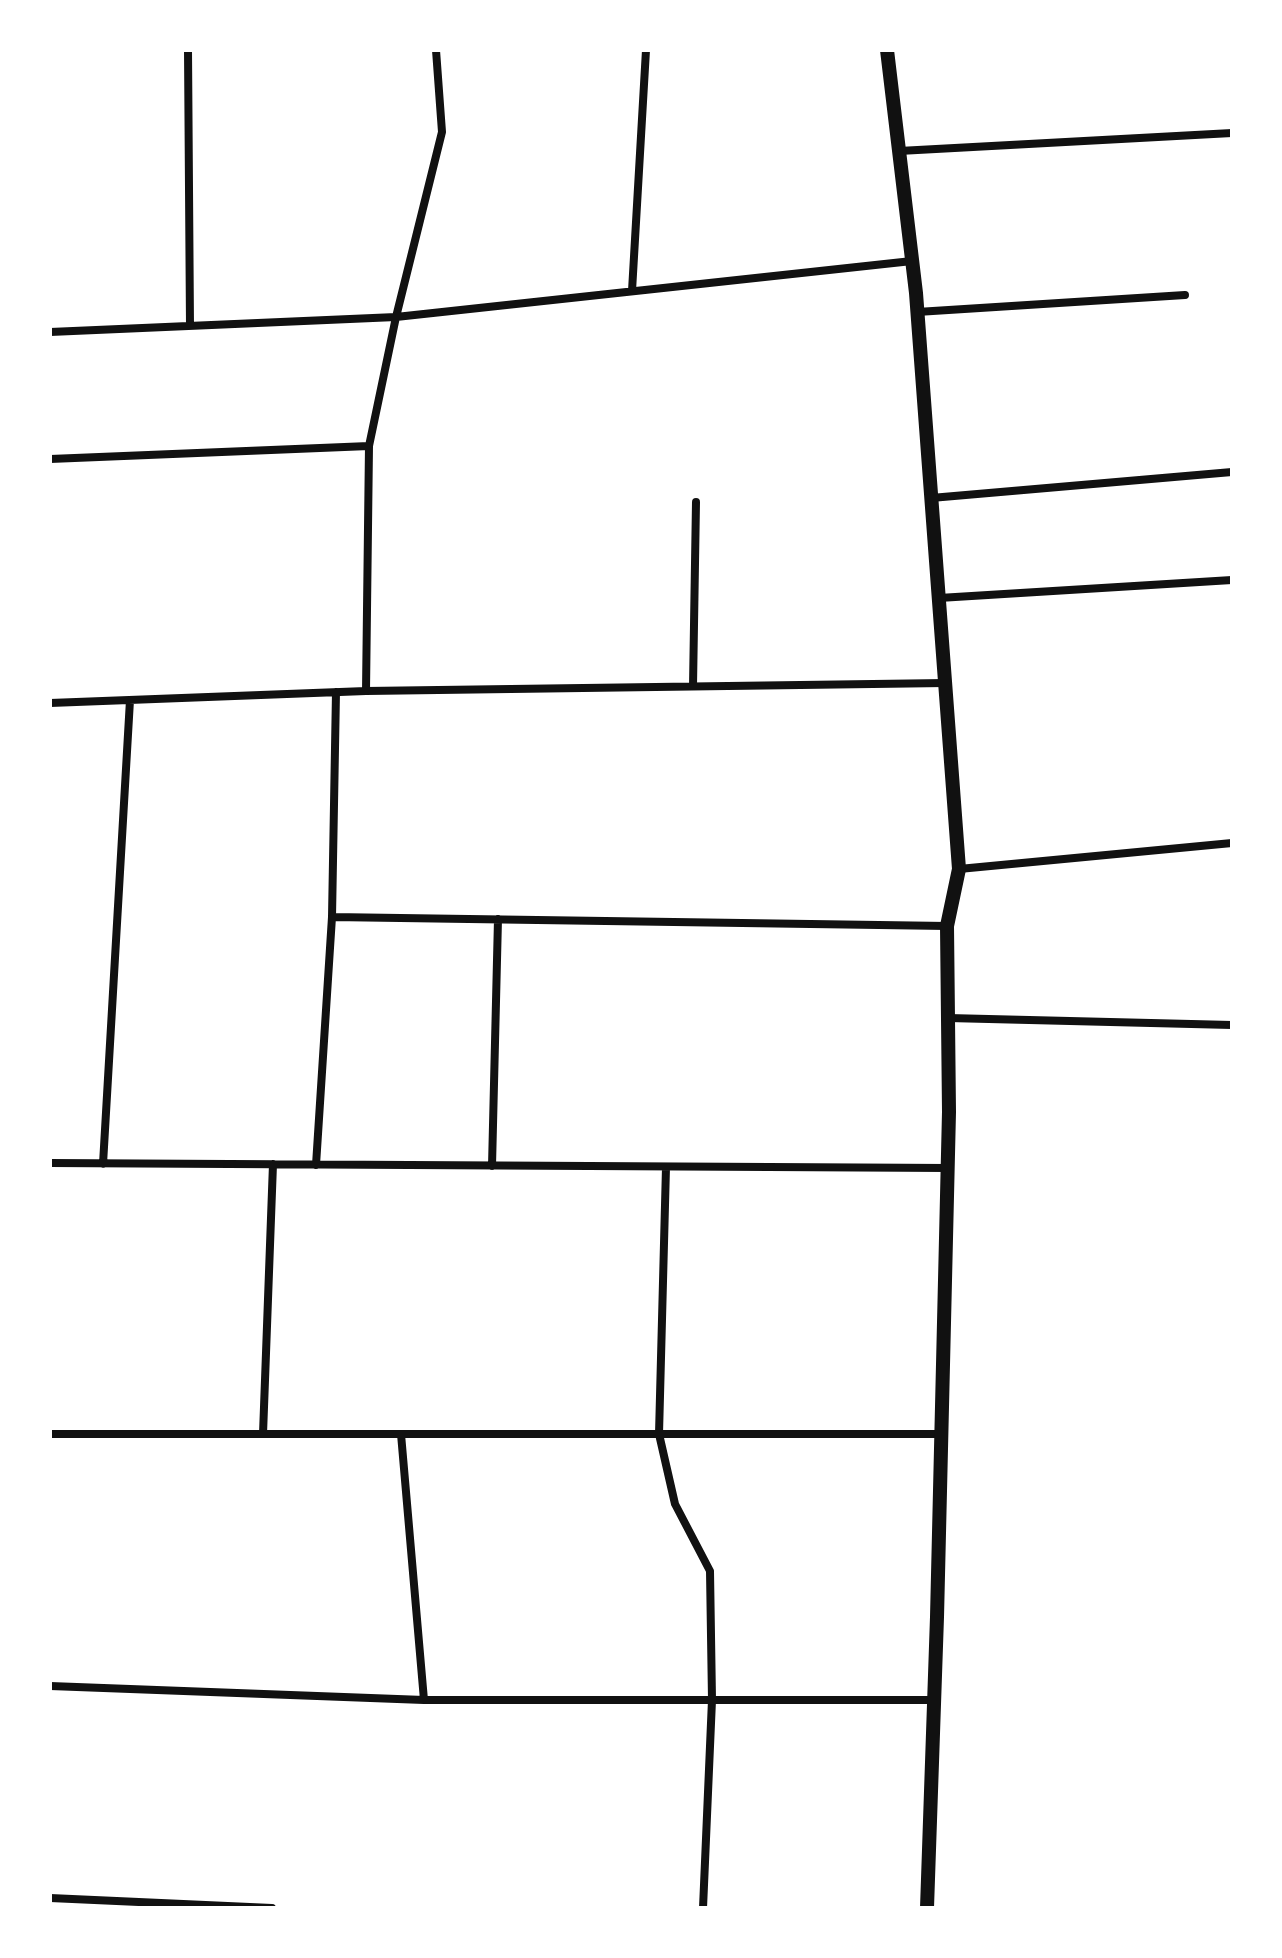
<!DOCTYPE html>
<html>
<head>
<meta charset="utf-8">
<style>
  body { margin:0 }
  #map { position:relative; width:1282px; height:1958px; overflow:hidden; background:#fff; font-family:Inter,sans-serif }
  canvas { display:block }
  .frame { position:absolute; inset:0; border:52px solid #fff; pointer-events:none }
</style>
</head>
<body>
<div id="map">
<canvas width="1282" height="1958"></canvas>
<div class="frame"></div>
</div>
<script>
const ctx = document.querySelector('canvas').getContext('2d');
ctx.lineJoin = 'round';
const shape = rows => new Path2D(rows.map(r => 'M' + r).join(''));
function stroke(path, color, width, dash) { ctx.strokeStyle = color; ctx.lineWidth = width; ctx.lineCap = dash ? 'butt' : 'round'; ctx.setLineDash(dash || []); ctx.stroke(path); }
const minor = shape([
  [188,50,190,326],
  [899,151,1232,133],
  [632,291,646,50],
  [917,312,1185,295],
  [50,332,396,317,912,261],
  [50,459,369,446],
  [931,498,1232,472],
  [939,598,1232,580],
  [693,686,696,502],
  [366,691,369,446,396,317,442,132,436,50],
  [50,703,366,691,945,683],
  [959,869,1232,843],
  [332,917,947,926],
  [948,1018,1232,1025],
  [50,1163,948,1168],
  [103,1164,130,700],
  [316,1165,332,917,336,692],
  [492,1166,498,919],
  [666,1167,659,1434,675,1504,710,1571,712,1700,703,1908],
  [50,1434,941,1434],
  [263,1434,273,1164],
  [401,1434,424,1700],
  [50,1686,424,1700,934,1700],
  [50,1898,272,1908]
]);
const tertiary = shape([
  [887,50,916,293,959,869,947,926,949,1112,937,1617,927,1908]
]);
stroke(minor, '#111', 8);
stroke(tertiary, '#111', 14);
</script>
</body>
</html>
